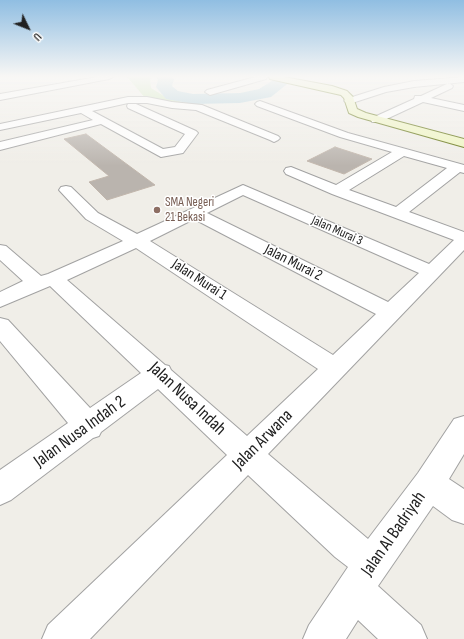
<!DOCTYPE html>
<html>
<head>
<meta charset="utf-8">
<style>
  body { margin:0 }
  #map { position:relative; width:464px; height:639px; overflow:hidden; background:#f0eee8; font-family:"Sofia Sans Condensed",sans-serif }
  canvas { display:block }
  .north { position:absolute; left:8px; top:8px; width:40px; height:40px; -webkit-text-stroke:3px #fff; paint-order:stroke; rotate:133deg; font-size:11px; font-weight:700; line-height:16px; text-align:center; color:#212121 }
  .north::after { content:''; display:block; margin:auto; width:14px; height:18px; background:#212121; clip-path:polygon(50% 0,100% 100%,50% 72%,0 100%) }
</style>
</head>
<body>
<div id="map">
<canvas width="464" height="639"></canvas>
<div class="north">U</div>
</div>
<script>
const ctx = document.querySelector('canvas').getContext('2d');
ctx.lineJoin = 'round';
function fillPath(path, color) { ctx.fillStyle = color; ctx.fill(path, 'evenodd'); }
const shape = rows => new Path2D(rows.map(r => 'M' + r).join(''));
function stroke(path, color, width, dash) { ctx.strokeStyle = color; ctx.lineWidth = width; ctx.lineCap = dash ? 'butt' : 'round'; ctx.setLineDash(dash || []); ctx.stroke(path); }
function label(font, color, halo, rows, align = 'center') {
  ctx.font = font + ' "Sofia Sans Condensed",sans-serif'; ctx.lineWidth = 3; ctx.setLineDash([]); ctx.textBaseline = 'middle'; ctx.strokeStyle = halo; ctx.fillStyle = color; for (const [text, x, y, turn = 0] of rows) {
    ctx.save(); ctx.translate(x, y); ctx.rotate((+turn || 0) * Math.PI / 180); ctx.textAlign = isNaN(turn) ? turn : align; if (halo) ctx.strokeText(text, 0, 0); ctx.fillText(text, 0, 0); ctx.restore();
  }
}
const grass = shape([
  [127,77,150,77,151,88,164,96,182,102,200,103,198,107,147,100]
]);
const river = shape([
  [156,77,172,77,174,79,172,86,178,91,193,94,240,93,259,89,278,77,296,77,271,97,240,103,193,104,166,99,156,87,158,80,156,77]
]);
const building = shape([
  [86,134,155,185,107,200,89,182,109,176,64,139,86,134],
  [335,147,372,159,344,174,307,161,335,147]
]);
const street = shape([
  [97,77,113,77,109,79,0,100,0,94,97,77],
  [255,77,267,77,266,79,210,95,205,92,207,90,255,77],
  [464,77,464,82,414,87,386,92,349,104,344,101,346,99,384,87,414,81,464,77],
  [449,83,453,86,452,88,431,98,464,105,464,111,423,102,380,122,372,122,371,120,372,118,414,99,415,96,421,96,449,83],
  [128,97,147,97,172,102,202,105,278,136,280,138,278,140,274,142,270,140,196,110,172,108,147,103,128,103,92,111,163,149,175,147,185,134,128,108,127,106,128,104,136,104,196,131,198,133,183,153,161,157,101,124,0,150,0,142,93,120,81,113,0,130,0,124,128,97],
  [260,101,348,133,464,165,464,173,460,172,409,212,464,232,464,250,268,454,368,539,418,473,454,419,464,416,464,454,449,479,464,489,464,524,452,520,433,506,378,586,421,625,427,639,378,639,358,620,346,639,303,639,309,625,348,567,335,557,248,475,90,639,42,639,48,625,227,455,158,389,101,432,99,436,93,438,11,500,0,505,0,470,68,423,0,341,0,318,8,320,90,408,141,373,50,286,0,307,0,292,23,281,0,260,0,245,6,246,41,276,48,274,123,241,86,219,59,190,61,187,66,186,71,187,98,213,137,234,243,185,429,264,454,240,332,194,286,174,284,171,286,168,291,167,336,185,392,152,340,137,257,106,255,104,257,102,260,101],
  [404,156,447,168,396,207,349,190,404,156],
  [243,195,419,273,388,302,207,213,243,195],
  [194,219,376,314,333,355,150,241,194,219],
  [136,248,318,369,247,436,171,370,169,366,165,365,67,280,136,248]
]);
const secondary = shape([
  [269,77,284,77,332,86,347,91,353,97,357,109,366,113,464,139,464,147,358,117,349,113,344,98,341,95,270,79,269,77]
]);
const markers = [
  [157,210,4,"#8d6e63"]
];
const farEducationnames = [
  ["SMA Negeri",165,203],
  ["21 Bekasi",165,218]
];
const farStreetnames = [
  ["Jalan Murai 3",337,231,24]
];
const streetNames = [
  ["Jalan Murai 2",293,263,27],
  ["Jalan Murai 1",199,280,33]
];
const nearStreetnames = [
  ["Jalan Nusa Indah",187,399,43],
  ["Jalan Nusa Indah 2",80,432,-36],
  ["Jalan Arwana",263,440,-45],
  ["Jalan Al Badriyah",394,534,-55]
];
fillPath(grass, '#c8e6b3');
fillPath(river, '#accdda');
fillPath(building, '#bab4ae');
stroke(building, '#c1b6ac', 1);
stroke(street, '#a2a2a2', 2);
stroke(secondary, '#60710e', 2);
fillPath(street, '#fff');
fillPath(secondary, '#eff5c1');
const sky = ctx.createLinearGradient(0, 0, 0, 166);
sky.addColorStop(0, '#90bee2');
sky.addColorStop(0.46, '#f8f7f5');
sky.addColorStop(1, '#f8f7f500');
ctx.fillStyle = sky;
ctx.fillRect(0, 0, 464, 166);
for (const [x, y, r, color] of markers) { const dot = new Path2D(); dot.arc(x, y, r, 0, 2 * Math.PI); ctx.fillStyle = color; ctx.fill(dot); stroke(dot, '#fff', 1.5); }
label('13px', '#785e54', '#fff', farEducationnames, 'left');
label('13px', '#212121', '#fff', farStreetnames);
label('15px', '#212121', '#fff', streetNames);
label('18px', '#212121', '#fff', nearStreetnames);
</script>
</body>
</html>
